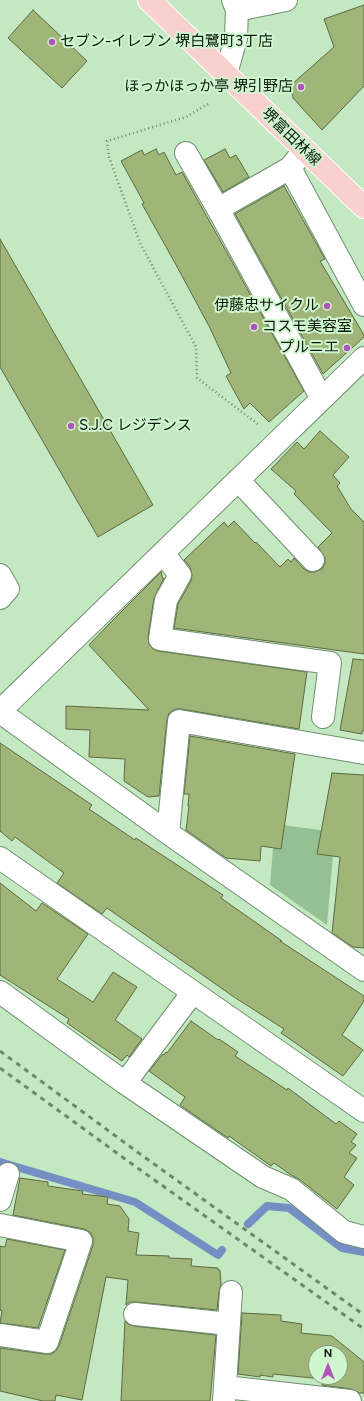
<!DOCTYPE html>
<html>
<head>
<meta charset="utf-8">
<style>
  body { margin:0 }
  #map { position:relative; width:364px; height:1401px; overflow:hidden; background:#c3e8c2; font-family:Figtree,sans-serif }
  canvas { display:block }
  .north { position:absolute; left:308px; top:1345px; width:40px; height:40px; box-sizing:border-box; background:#d0f6cf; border:1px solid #819e81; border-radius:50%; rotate:0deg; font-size:11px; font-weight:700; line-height:16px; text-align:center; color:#0b190b }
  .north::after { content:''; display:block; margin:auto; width:14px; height:18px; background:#b252bb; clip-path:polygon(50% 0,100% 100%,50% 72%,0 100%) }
</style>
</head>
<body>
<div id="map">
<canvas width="364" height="1401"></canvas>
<div class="north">N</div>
</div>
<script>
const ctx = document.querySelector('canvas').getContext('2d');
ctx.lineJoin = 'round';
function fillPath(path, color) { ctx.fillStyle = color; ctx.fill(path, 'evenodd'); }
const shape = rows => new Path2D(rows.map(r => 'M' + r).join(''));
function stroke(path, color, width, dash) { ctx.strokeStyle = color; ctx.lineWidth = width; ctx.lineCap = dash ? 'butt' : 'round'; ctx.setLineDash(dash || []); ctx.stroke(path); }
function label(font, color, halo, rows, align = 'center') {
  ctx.font = font + ' Figtree,"Noto Sans JP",sans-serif'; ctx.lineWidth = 4; ctx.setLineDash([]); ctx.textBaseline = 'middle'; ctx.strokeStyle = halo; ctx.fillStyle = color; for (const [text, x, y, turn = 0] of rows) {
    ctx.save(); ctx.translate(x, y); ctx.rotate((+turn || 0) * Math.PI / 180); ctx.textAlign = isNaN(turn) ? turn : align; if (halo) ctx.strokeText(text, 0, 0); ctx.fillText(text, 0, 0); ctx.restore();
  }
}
const green = shape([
  [275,824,335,832,327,925,270,885]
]);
const stream = shape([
  [0,1162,135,1202,218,1255,222,1250],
  [248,1224,267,1206,289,1208,342,1248,364,1252]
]);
const building = shape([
  [364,5,364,86,322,130,293,98,291,85,334,47,324,19,364,5],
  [33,10,87,61,62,88,8,38,33,10],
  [156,149,159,155,164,152,176,175,182,172,304,391,269,422,250,403,244,409,226,376,231,373,209,326,175,263,142,204,144,203,121,161,142,150,144,155,156,149],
  [225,149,230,158,236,155,249,177,223,192,204,160,225,149],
  [284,186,325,259,320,261,364,335,364,337,323,374,235,214,284,186],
  [0,239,153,505,98,537,0,367,0,239],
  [320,431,349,457,333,475,340,483,337,486,351,509,364,522,364,654,174,628,178,604,191,581,192,575,190,567,184,560,224,522,228,527,234,521,255,543,256,542,280,567,288,559,291,562,294,558,304,569,309,572,315,572,322,569,325,563,325,558,318,547,332,533,294,494,296,491,271,469,297,442,304,449,320,431],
  [161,572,163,579,164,578,154,598,148,637,149,644,153,649,158,651,307,672,299,729,181,709,175,709,169,713,167,720,159,796,148,797,124,781,125,759,89,757,90,730,66,729,66,706,149,710,89,645,109,624,161,572],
  [353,659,364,660,364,731,362,731,362,734,340,730,353,659],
  [190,736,295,754,281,849,261,846,260,861,226,858,186,830,189,806,188,806,189,794,184,794,190,736],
  [0,743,92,805,89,809,135,840,136,838,223,895,221,898,282,941,280,941,364,996,364,1001,342,1035,363,1050,343,1076,281,1033,284,1029,234,997,107,908,102,914,57,883,64,873,15,837,12,841,0,831,0,743],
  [332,773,364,775,364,948,353,947,332,933,340,857,317,854,332,773],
  [0,883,36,911,42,903,88,934,57,979,93,1002,113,972,137,987,115,1020,142,1039,129,1057,127,1055,122,1061,67,1023,69,1019,0,975,0,883],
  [191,1021,218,1040,219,1039,238,1052,235,1056,287,1090,288,1088,336,1124,339,1121,357,1134,351,1142,356,1145,349,1153,357,1158,344,1177,354,1185,337,1209,299,1179,291,1175,274,1163,271,1166,229,1136,228,1138,180,1105,185,1097,149,1071,163,1054,164,1055,166,1052,167,1053,191,1021],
  [20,1178,48,1182,48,1186,83,1191,82,1194,108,1197,107,1204,120,1206,129,1219,128,1231,139,1233,136,1255,169,1256,169,1258,192,1259,191,1266,218,1268,218,1270,220,1270,221,1284,219,1291,217,1310,136,1302,130,1302,126,1305,128,1280,106,1277,82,1400,56,1395,55,1401,43,1401,0,1391,0,1348,45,1354,51,1354,56,1351,59,1346,93,1245,93,1238,90,1232,84,1229,13,1215,20,1178],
  [7,1239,65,1250,38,1328,0,1323,2,1311,0,1310,0,1246,5,1247,7,1239],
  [242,1313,281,1315,281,1321,302,1324,301,1333,332,1336,364,1362,364,1393,359,1393,351,1389,322,1385,322,1379,273,1374,273,1377,260,1375,260,1377,238,1374,242,1313],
  [316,1353,340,1353,340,1377,316,1377,316,1353],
  [125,1321,128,1324,134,1326,216,1335,210,1401,121,1401,125,1321]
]);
const path = shape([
  [208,104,186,117,107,141,109,157,140,243,196,347,197,378,259,425]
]);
const minor = shape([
  [237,10,286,0],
  [226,74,236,38,237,10,233,0],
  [186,153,218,209],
  [298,158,290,168,364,305],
  [290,168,218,209,322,399],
  [238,480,313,560],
  [163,553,180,575,166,600,160,639,330,663,323,717],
  [0,575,8,589,0,598],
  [0,711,364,358],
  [0,712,168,833,364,970],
  [168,833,179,721,364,753],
  [0,858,364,1111],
  [0,992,125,1083,263,1177,291,1189,344,1232,364,1237],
  [125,1083,193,992],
  [0,1200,8,1174],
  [0,1225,81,1241,47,1342,0,1335],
  [135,1314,229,1324],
  [225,1387,350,1401],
  [224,1401,231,1292]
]);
const primary = shape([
  [149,0,364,207]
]);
const rail = shape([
  [0,1051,136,1151,364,1315],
  [0,1068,132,1164,364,1329]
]);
const markers = [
  [52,42,4,"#b252bb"],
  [301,87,4,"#b252bb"],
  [327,306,4,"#b252bb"],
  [254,327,4,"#b252bb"],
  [347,348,4,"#b252bb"],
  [71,426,4,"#b252bb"]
];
const poiNames = [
  ["セブン-イレブン 堺白鷺町3丁店",60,42],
  ["ほっかほっか亭 堺引野店",293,87,"right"],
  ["伊藤忠サイクル",319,306,"right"],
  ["コスモ美容室",262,327],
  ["プルニエ",339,348,"right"],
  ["S.J.C レジデンス",79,426]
];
const streetNames = [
  ["堺富田林線",291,137,44]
];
fillPath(green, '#95c094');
stroke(stream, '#758fc5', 8);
fillPath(building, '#a0b578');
stroke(building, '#5c6a40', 1);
stroke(minor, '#6e906d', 24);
stroke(primary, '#fff', 24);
stroke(path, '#6e886d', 2.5, [1, 3]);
stroke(minor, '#fff', 22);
stroke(primary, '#f8d1ce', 22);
stroke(rail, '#6e886d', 3, [5, 5]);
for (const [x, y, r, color] of markers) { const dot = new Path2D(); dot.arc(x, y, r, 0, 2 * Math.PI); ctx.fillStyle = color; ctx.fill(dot); stroke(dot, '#d0f6cf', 1.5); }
label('15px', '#0b190b', '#d0f6cf', poiNames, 'left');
label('15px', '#0b190b', '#d0f6cf', streetNames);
</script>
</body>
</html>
